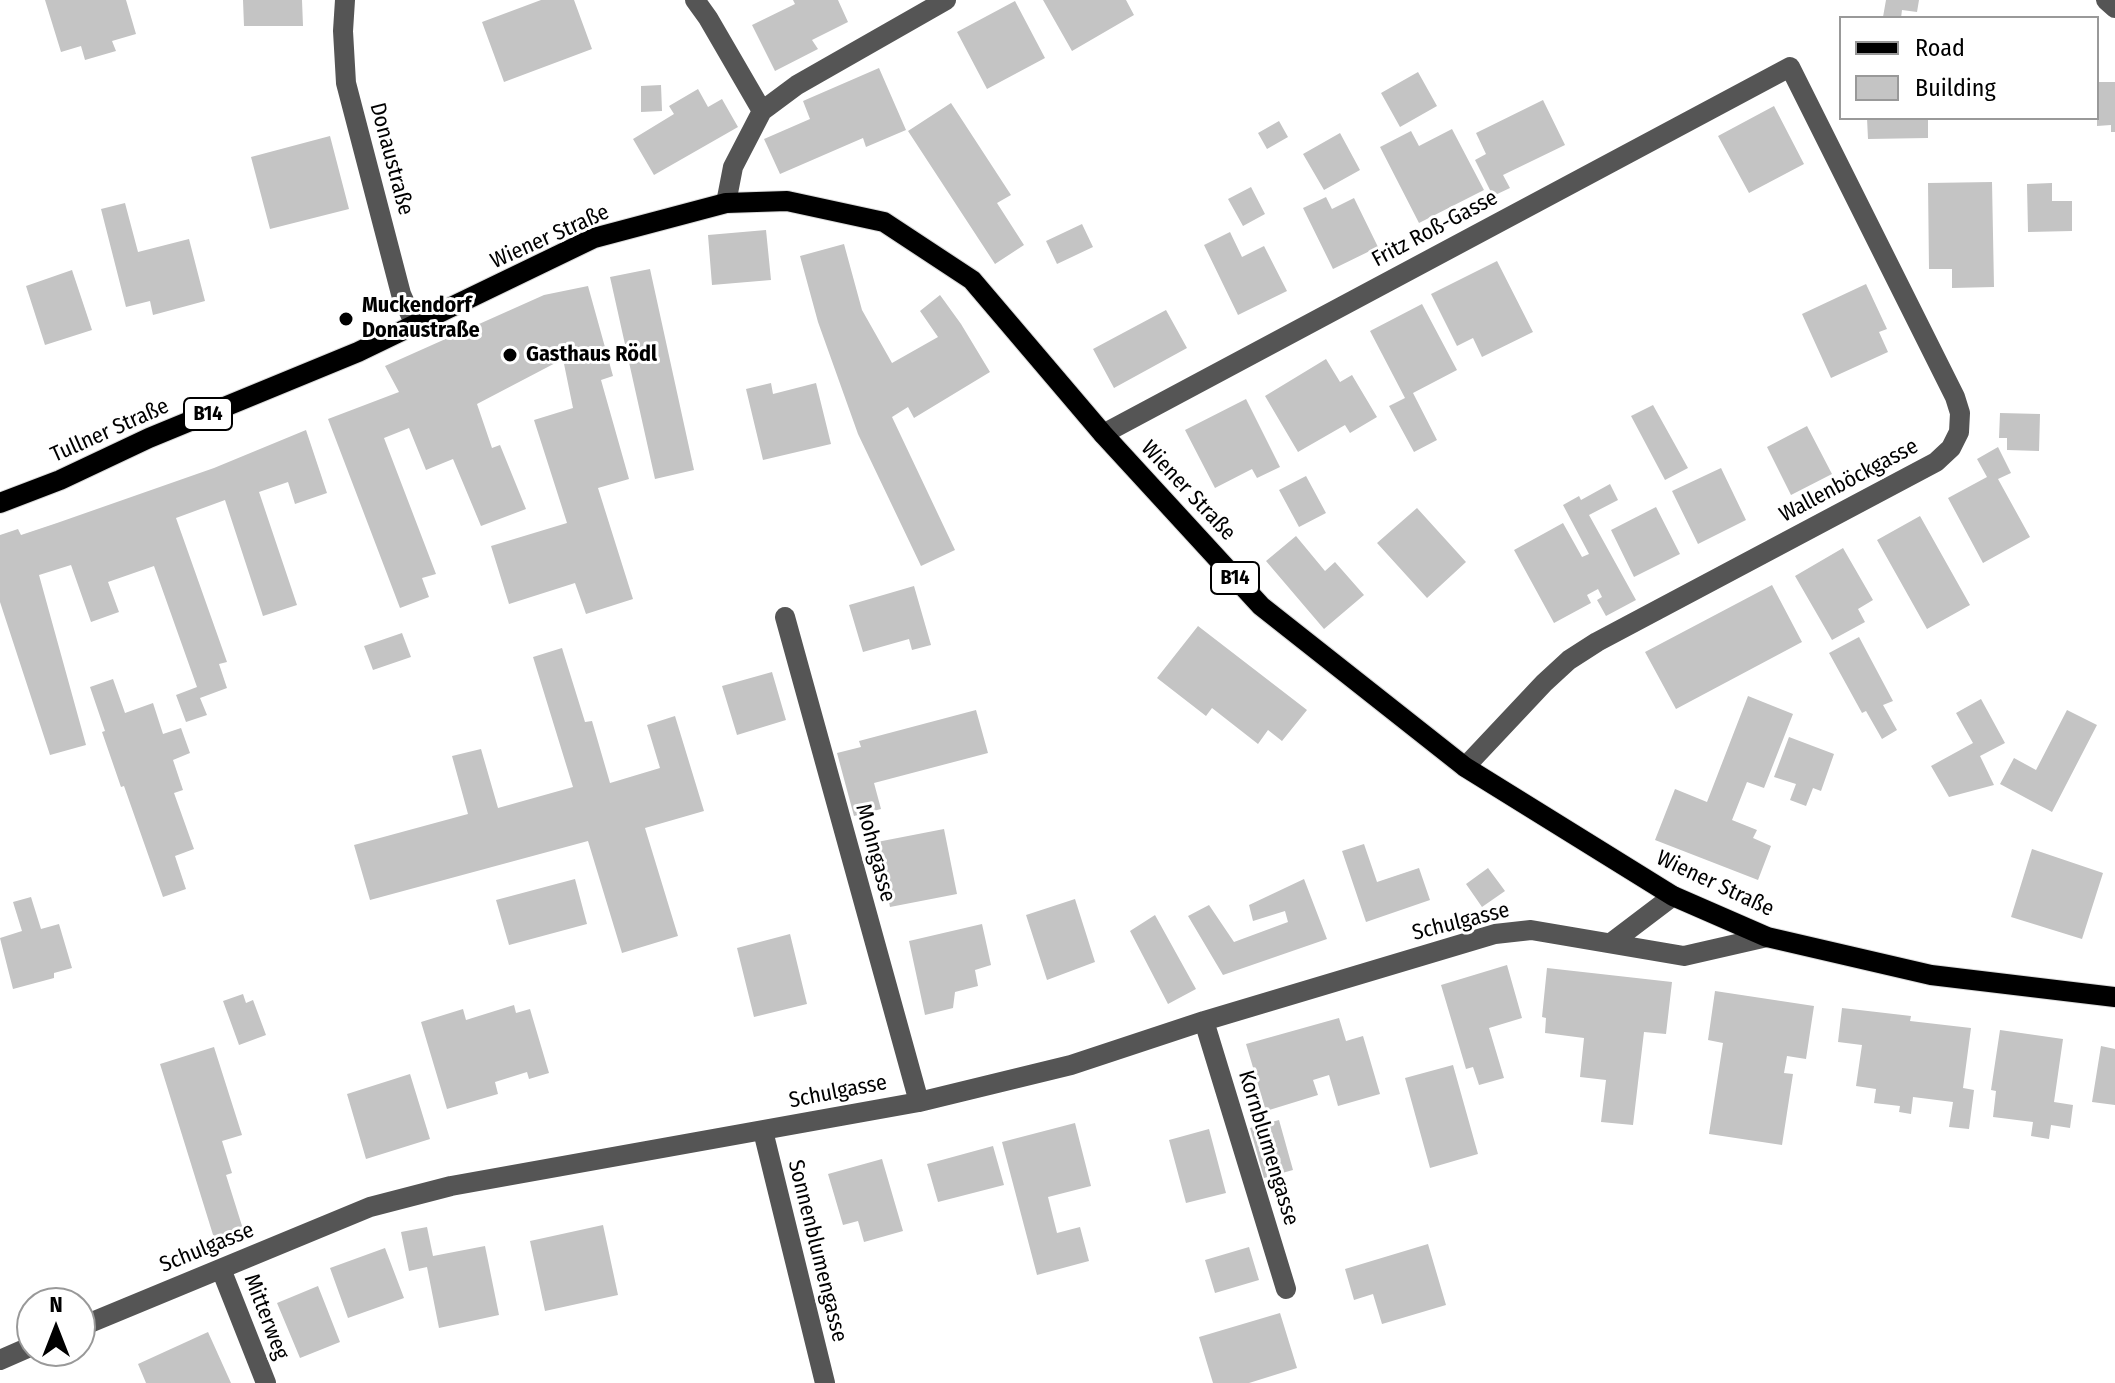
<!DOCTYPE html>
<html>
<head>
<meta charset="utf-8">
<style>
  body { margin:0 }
  #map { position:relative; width:2115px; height:1383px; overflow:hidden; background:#fff; font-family:"Fira Sans Condensed",sans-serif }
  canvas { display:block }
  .legend { position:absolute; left:1839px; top:16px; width:260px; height:104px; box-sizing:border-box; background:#fff; border:2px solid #999; margin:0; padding:10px 14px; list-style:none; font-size:24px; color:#000 }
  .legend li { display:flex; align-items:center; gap:16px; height:40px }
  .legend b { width:40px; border:2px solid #999 }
  .north { position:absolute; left:16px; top:1287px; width:80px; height:80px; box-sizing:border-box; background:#fff; border:2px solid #999; border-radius:50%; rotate:0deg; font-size:22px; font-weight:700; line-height:32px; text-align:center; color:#000 }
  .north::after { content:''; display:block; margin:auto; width:28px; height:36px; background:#000; clip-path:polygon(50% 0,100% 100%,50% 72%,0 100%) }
</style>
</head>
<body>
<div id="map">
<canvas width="2115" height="1383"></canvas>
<ul class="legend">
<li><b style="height:10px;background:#000"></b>Road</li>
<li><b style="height:22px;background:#c4c4c4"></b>Building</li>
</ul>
<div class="north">N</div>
</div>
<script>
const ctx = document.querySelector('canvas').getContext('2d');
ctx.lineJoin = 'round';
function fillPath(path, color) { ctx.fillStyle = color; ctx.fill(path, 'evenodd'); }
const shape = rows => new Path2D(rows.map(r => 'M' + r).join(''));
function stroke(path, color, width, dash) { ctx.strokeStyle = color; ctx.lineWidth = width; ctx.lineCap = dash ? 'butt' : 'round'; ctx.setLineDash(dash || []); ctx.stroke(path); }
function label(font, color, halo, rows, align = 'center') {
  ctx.font = font + ' "Fira Sans Condensed",sans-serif'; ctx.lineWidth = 6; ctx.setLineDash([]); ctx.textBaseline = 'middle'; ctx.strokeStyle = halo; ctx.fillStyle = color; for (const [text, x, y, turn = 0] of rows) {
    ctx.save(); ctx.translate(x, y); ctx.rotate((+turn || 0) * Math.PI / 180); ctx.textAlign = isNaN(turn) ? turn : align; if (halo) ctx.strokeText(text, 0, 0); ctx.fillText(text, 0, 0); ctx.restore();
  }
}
const building = shape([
  [45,0,126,0,136,34,112,41,116,51,85,60,81,46,61,52],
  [243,0,302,0,303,26,244,26],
  [541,0,574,0,592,49,504,82,482,22],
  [793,0,838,0,848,22,812,40,818,49,775,71,752,25,795,4],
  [1043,0,1126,0,1134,15,1072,51],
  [1886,0,1919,0,1917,12,1902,10,1901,18,1883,17],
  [1015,1,1045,58,987,89,957,32],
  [879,68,906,130,866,147,863,138,780,174,764,139,810,119,803,101],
  [1418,72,1437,106,1400,127,1381,93],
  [2097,82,2115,82,2115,132,2111,132,2111,125,2097,126],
  [661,85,662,111,641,112,641,86],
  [698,89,708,107,722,99,738,127,654,175,633,139,674,114,669,106],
  [1543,100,1565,145,1503,175,1510,188,1493,196,1475,160,1486,154,1476,133],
  [951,103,1011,195,997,203,1024,245,995,264,908,131],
  [1774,106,1804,164,1749,193,1718,136],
  [1867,118,1928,118,1928,138,1868,139],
  [1279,121,1288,137,1267,149,1258,133],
  [1452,129,1484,190,1419,223,1380,147,1411,131,1419,146],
  [1340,133,1360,170,1324,190,1303,154],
  [330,136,349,209,270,229,251,157],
  [1992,182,1994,287,1952,288,1952,269,1929,269,1928,183],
  [2052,183,2052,201,2072,201,2072,231,2028,232,2027,184],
  [1251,187,1265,214,1243,226,1228,199],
  [1326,197,1332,209,1354,198,1378,247,1333,269,1303,208],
  [125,203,138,252,189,239,205,301,153,315,150,301,126,307,101,209],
  [1082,224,1093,247,1057,264,1046,241],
  [766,230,771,280,712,285,708,235],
  [1230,232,1242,257,1264,246,1287,291,1238,315,1204,245],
  [844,244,862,310,892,363,938,337,920,311,940,295,961,324,990,372,914,418,908,407,892,417,955,550,921,566,858,434,818,322,800,256],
  [1497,261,1533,332,1482,357,1473,338,1457,346,1431,294],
  [650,269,694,470,655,479,610,277],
  [72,270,92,330,45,345,26,286],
  [1866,284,1887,329,1879,332,1888,352,1831,378,1802,314],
  [588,286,613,376,601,380,629,479,598,488,633,599,586,614,575,583,509,604,491,546,567,523,534,420,573,408,563,359,477,404,492,448,500,445,526,509,481,526,453,459,426,470,409,428,384,438,436,574,422,578,429,597,400,608,328,419,399,392,385,366,544,295],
  [1422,304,1457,370,1413,393,1437,440,1414,452,1389,406,1405,398,1370,331],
  [1166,310,1187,348,1114,388,1093,349],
  [1326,359,1340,382,1352,375,1377,417,1350,433,1345,425,1298,452,1265,396],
  [771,383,773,394,816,383,831,444,763,460,746,389],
  [1246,399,1280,467,1257,478,1252,469,1215,488,1185,430],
  [1653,405,1688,468,1665,480,1631,416],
  [2000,413,2040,414,2039,451,2007,450,2007,438,1999,438],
  [1807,426,1832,474,1791,495,1767,447],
  [306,430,327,493,295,504,288,482,259,492,297,605,263,616,225,500,176,518,227,662,219,664,227,688,200,698,207,715,186,722,176,695,197,687,154,566,108,582,119,612,91,622,71,565,39,575,86,745,50,755,0,602,0,535,18,529,21,535,57,523,214,468],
  [1998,447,2011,473,1998,479,2030,537,1983,563,1948,498,1987,477,1977,459],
  [1721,468,1746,520,1698,544,1672,491],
  [1306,476,1326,513,1299,527,1279,490],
  [1610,484,1618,500,1589,515,1636,600,1606,616,1597,600,1602,597,1598,589,1587,595,1591,603,1554,623,1514,550,1563,523,1582,557,1589,554,1563,505,1579,496,1581,500],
  [1656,507,1680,554,1634,577,1611,530],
  [1417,508,1466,562,1427,598,1377,543],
  [1920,516,1970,605,1927,629,1877,540],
  [1296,536,1325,571,1335,562,1364,595,1324,629,1266,561],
  [1843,548,1873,600,1858,609,1865,622,1832,640,1795,576],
  [1772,585,1802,642,1676,709,1645,652],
  [914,586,931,645,912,650,909,639,863,652,849,605],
  [1198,626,1307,710,1282,741,1268,730,1258,744,1212,708,1206,716,1157,678],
  [402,633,411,657,373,670,364,646],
  [1859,637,1893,701,1883,705,1897,730,1882,739,1866,711,1862,713,1829,653],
  [562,648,585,722,592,721,610,783,660,768,647,725,675,716,704,811,645,828,678,936,622,953,588,841,370,900,354,845,468,814,452,756,481,749,498,808,573,787,533,657],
  [772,672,786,720,737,735,722,686],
  [113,679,125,713,153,703,163,734,181,728,190,753,173,760,183,790,174,793,194,849,175,856,186,889,163,897,124,786,121,787,102,732,105,731,90,687],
  [1748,696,1793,714,1764,788,1747,782,1732,820,1757,830,1753,838,1771,846,1758,880,1655,840,1675,789,1707,802],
  [1981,699,2005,743,1980,756,1994,785,1949,797,1931,766,1973,743,1956,713],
  [976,710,988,753,874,783,881,809,854,816,837,753,861,747,859,741],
  [2067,710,2097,725,2052,812,2000,784,2014,758,2036,770],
  [1789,737,1834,754,1821,791,1813,788,1806,806,1790,800,1796,784,1774,777],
  [944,829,957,894,890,907,877,842],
  [1364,844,1377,882,1419,868,1430,900,1366,922,1342,851],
  [2032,849,2103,873,2082,939,2011,917],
  [1488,868,1505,891,1482,907,1466,884],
  [575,879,587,924,509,945,496,900],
  [1304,879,1327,939,1223,975,1188,916,1209,905,1234,942,1288,922,1285,911,1253,921,1249,905],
  [31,897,41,929,59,924,72,968,54,973,54,978,13,989,0,938,22,931,13,902],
  [1075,899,1095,962,1047,980,1026,915],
  [1155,915,1196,989,1168,1004,1130,931],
  [982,924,991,965,975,970,978,986,955,992,953,1008,925,1015,909,941],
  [790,934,807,1004,754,1017,737,948],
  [1507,965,1522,1018,1489,1028,1504,1078,1479,1085,1473,1067,1466,1069,1441,985],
  [1547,968,1672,982,1666,1034,1644,1032,1633,1125,1601,1122,1606,1080,1580,1077,1584,1038,1545,1033,1546,1018,1542,1017],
  [1715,991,1814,1006,1806,1059,1787,1056,1784,1073,1793,1074,1782,1145,1709,1134,1723,1043,1708,1040],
  [243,994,246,1003,253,1000,266,1035,239,1045,223,1001],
  [514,1005,516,1013,530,1009,549,1073,529,1079,527,1072,495,1082,498,1094,447,1109,421,1022,463,1009,466,1020],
  [1842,1008,1911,1016,1910,1021,1971,1028,1963,1088,1974,1090,1969,1129,1949,1127,1953,1102,1913,1097,1911,1114,1899,1112,1900,1106,1874,1103,1876,1089,1856,1086,1862,1045,1838,1042],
  [1339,1018,1346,1041,1363,1036,1380,1094,1338,1106,1329,1075,1313,1080,1318,1095,1266,1111,1246,1044],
  [2000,1030,2063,1039,2054,1102,2073,1105,2070,1128,2051,1125,2049,1139,2031,1136,2033,1122,1993,1117,1996,1091,1991,1090],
  [2101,1046,2115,1049,2115,1105,2092,1102],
  [214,1047,242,1135,222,1141,232,1173,226,1175,243,1229,214,1238,160,1064],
  [1453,1065,1478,1154,1430,1168,1405,1078],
  [410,1074,430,1139,366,1159,347,1094],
  [1279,1120,1293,1170,1264,1178,1250,1128],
  [1075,1123,1091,1186,1048,1197,1057,1233,1080,1227,1089,1261,1037,1275,1002,1142],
  [1209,1129,1226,1193,1186,1203,1169,1140],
  [993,1146,1004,1185,938,1202,927,1164],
  [882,1159,903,1231,864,1242,858,1221,843,1225,828,1174],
  [603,1225,618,1295,545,1311,530,1241],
  [427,1227,433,1256,485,1246,499,1315,439,1328,427,1267,409,1271,401,1232],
  [1428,1244,1446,1305,1382,1324,1373,1294,1354,1300,1345,1269],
  [1249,1247,1259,1280,1215,1293,1205,1260],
  [385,1248,404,1298,348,1318,330,1268],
  [318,1286,340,1342,300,1358,277,1303],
  [1280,1313,1297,1368,1249,1383,1213,1383,1199,1337],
  [208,1332,231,1383,146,1383,138,1364]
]);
const minor = shape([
  [345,0,343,31,346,83,401,294,415,325],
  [695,0,708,18,762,111],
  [2106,0,2115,8],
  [726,203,733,167,762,111,797,85,946,0],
  [1103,434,1790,67,1955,397,1960,413,1959,432,1951,448,1936,462,1597,642,1569,660,1544,683,1465,767],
  [785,617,919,1102],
  [1611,943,1673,896],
  [1204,1021,1286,1289],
  [763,1131,825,1383],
  [221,1269,266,1383],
  [80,1327,370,1207,451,1186,919,1102,1071,1065,1204,1021,1495,934,1531,930,1684,956,1767,937],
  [0,1360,32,1346]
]);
const major = shape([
  [0,503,60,480,149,438,358,352,594,238,726,203,787,201,884,222,972,280,1103,434,1261,606,1465,767,1673,896,1767,937,1931,975,2115,997]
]);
const markers = [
  [346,319,8,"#000"],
  [510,355,8,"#000"]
];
const shields = [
  [208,414,48],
  [1235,578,48]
];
const shieldNames = [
  ["B14",208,414],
  ["B14",1235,578]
];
const streetNames = [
  ["Donaustraße",391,159,75],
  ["Fritz Roß-Gasse",1435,229,-28],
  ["Wiener Straße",550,237,-24],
  ["Tullner Straße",110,431,-24],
  ["Wallenböckgasse",1849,481,-28],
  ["Wiener Straße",1188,491,47],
  ["Mohngasse",875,853,75],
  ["Wiener Straße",1715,884,25],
  ["Schulgasse",1461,922,-14],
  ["Schulgasse",838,1092,-11],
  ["Kornblumengasse",1268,1148,73],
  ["Schulgasse",207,1248,-22],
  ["Sonnenblumengasse",817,1251,76],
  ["Mitterweg",266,1317,69]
];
const poiNames = [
  ["Muckendorf",362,306],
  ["Donaustraße",362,331],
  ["Gasthaus Rödl",526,355]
];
fillPath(building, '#c4c4c4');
stroke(major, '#dbdbdb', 22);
stroke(minor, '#555', 20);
stroke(major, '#000', 20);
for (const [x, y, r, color] of markers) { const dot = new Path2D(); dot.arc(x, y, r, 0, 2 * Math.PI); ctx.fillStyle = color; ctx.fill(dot); stroke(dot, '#fff', 3); }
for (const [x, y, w] of shields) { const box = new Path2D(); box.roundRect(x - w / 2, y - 16, w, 32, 6); ctx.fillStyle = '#fff'; ctx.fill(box); stroke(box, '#000', 2); }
label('bold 20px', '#000', null, shieldNames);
label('22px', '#000', '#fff', streetNames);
label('bold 22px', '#000', '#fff', poiNames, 'left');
</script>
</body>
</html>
